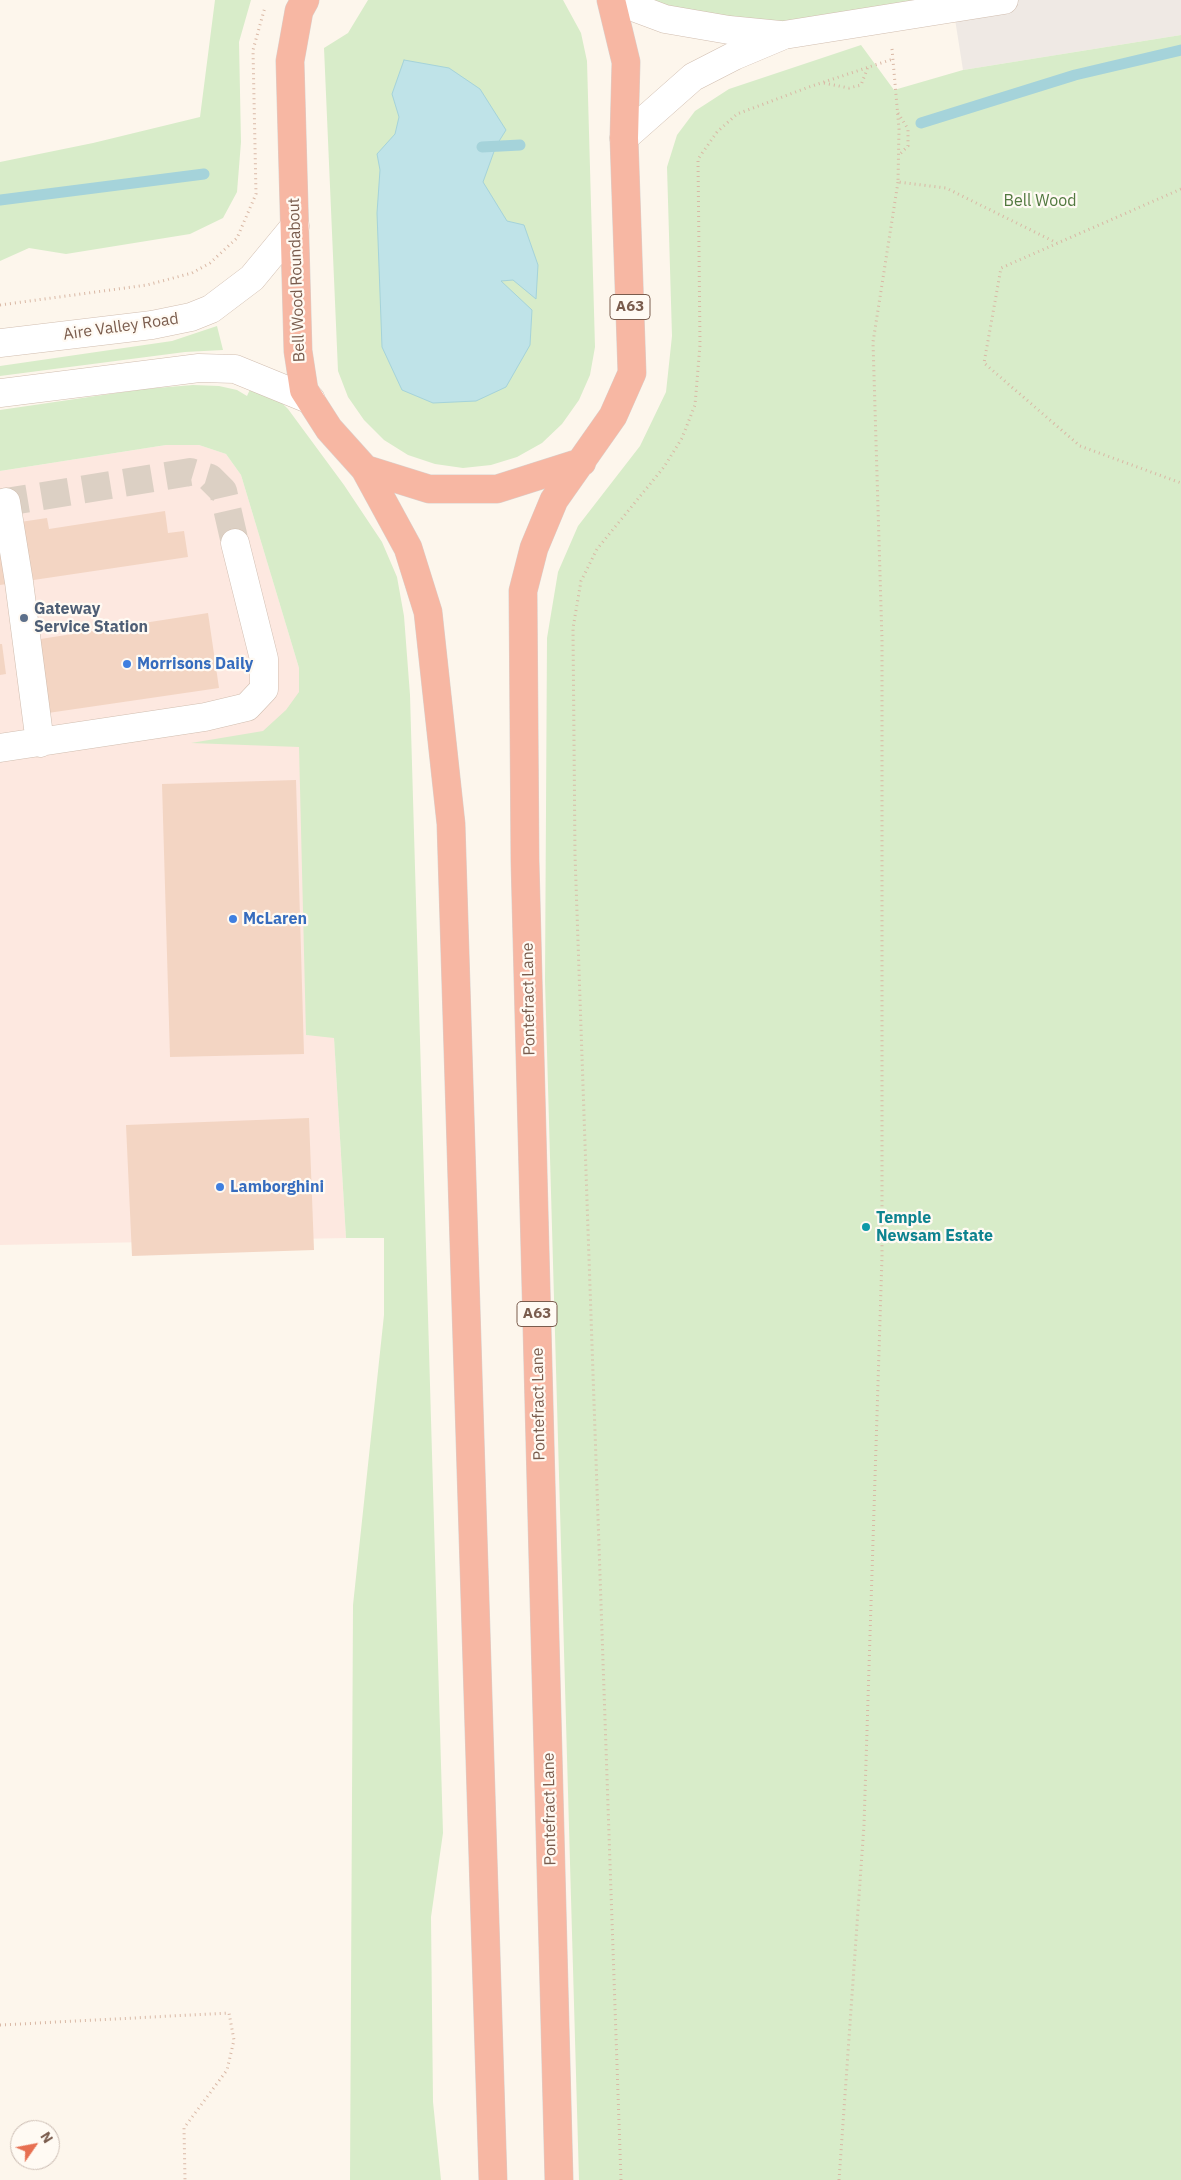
<!DOCTYPE html>
<html>
<head>
<meta charset="utf-8">
<style>
  body { margin:0 }
  #map { position:relative; width:1181px; height:2180px; overflow:hidden; background:#fdf6ec; font-family:"IBM Plex Sans",sans-serif }
  canvas { display:block }
  .north { position:absolute; left:10px; top:2120px; width:50px; height:50px; box-sizing:border-box; background:#fffaf3; border:1px solid #cabbb1; border-radius:50%; rotate:57deg; font-size:14px; font-weight:700; line-height:20px; text-align:center; color:#7a5c4d }
  .north::after { content:''; display:block; margin:auto; width:18px; height:22px; background:#e76f51; clip-path:polygon(50% 0,100% 100%,50% 72%,0 100%) }
</style>
</head>
<body>
<div id="map">
<canvas width="1181" height="2180"></canvas>
<div class="north">N</div>
</div>
<script>
const ctx = document.querySelector('canvas').getContext('2d');
ctx.lineJoin = 'round';
function fillPath(path, color) { ctx.fillStyle = color; ctx.fill(path, 'evenodd'); }
const shape = rows => new Path2D(rows.map(r => 'M' + r).join(''));
function stroke(path, color, width, dash) { ctx.strokeStyle = color; ctx.lineWidth = width; ctx.lineCap = dash ? 'butt' : 'round'; ctx.setLineDash(dash || []); ctx.stroke(path); }
function label(font, color, halo, rows, align = 'center') {
  ctx.font = font + ' "IBM Plex Sans",sans-serif'; ctx.lineWidth = 4.5; ctx.setLineDash([]); ctx.textBaseline = 'middle'; ctx.strokeStyle = halo; ctx.fillStyle = color; for (const [text, x, y, turn = 0] of rows) {
    ctx.save(); ctx.translate(x, y); ctx.rotate((+turn || 0) * Math.PI / 180); ctx.textAlign = isNaN(turn) ? turn : align; if (halo) ctx.strokeText(text, 0, 0); ctx.fillText(text, 0, 0); ctx.restore();
  }
}
const commercial = shape([
  [166,445,199,445,226,454,241,475,299,668,307,1035,334,1037,346,1238,0,1245,0,471]
]);
const industrial = shape([
  [952,0,1181,0,1181,35,963,70]
]);
const green = shape([
  [215,0,251,0,239,42,241,142,237,192,223,218,190,234,66,254,29,248,0,261,0,162,93,143,200,117],
  [368,0,563,0,581,33,587,61,595,347,590,375,579,400,562,424,542,443,517,457,491,465,463,468,435,464,408,455,384,440,364,420,348,397,338,371,324,48,348,33],
  [614,0,1004,0,784,35],
  [1181,35,1181,2180,579,2180,545,981,547,638,558,572,578,526,640,446,666,392,672,336,667,167,677,135,695,111,729,89,861,45,894,90,963,70],
  [217,326,223,350,185,352,0,376,0,366,172,341],
  [253,383,271,392,288,409,344,485,382,542,397,577,404,616,410,695,443,1833,431,1917,433,2102,441,2180,350,2180,353,1605,384,1315,384,1238,346,1238,334,1038,306,1035,299,747,191,743,263,731,286,710,299,692,299,668,241,475,226,454,199,445,166,445,0,471,0,410,144,389,193,385,219,386,237,390,247,396]
]);
const water = shape([
  [404,60,449,68,480,89,506,130,496,146,483,182,507,221,524,225,538,265,536,299,513,280,501,281,532,310,530,345,506,387,476,401,433,403,402,390,382,347,377,213,380,170,377,154,395,134,399,117,392,94,404,60]
]);
const stream = shape([
  [921,123,1075,75,1181,50],
  [482,147,520,145],
  [0,200,204,174]
]);
const building = shape([
  [165,511,168,533,184,531,188,557,0,585,0,525,47,518,49,529],
  [208,613,219,688,48,713,34,640],
  [0,644,2,644,6,674,0,675],
  [296,780,304,1054,170,1057,162,784],
  [309,1118,314,1250,132,1256,126,1125]
]);
const minorTunnel = shape([
  [0,503,190,472,210,478,223,491,235,543]
]);
const path = shape([
  [892,49,899,129,898,182,946,188,1057,243],
  [824,83,849,88,861,85,868,67],
  [898,113,908,129,908,146,900,154],
  [1181,189,1001,268,984,363,1080,446,1181,483],
  [0,305,147,285,192,273,210,263,237,238,256,194,253,50,265,7],
  [0,2025,229,2013,234,2040,227,2070,184,2128,185,2180],
  [621,2180,575,855,573,628,581,581,597,549,664,467,682,438,695,405,700,345,698,159,717,132,737,114,809,87,893,59],
  [839,2180,864,1825,882,1257,882,640,873,342,898,182]
]);
const minor = shape([
  [614,0,665,19,729,30,780,35],
  [624,138,693,77,734,56,784,35,1004,0],
  [0,343,152,325,191,317,211,309,252,278,295,226],
  [0,393,199,368,235,369,311,400],
  [6,502,19,582,40,743],
  [0,748,205,717,247,707,264,689,264,659,235,543]
]);
const highway = shape([
  [305,0,299,11,290,61,298,351,304,390,329,429,365,469,429,489,497,489,582,462],
  [365,469,408,548,428,612,451,824,493,2180],
  [559,2180,525,861,523,591,534,548,554,500,613,416,632,373,624,138,626,62,611,0]
]);
const markers = [
  [24,618,5,"#5c6f8a"],
  [127,664,5,"#3f7fe0"],
  [233,919,5,"#3f7fe0"],
  [220,1187,5,"#3f7fe0"],
  [866,1227,5,"#0f9aa8"]
];
const shields = [
  [630,307,40],
  [537,1314,40]
];
const shieldNames = [
  ["A63",630,307],
  ["A63",537,1314]
];
const parkNames = [
  ["Bell Wood",1040,201]
];
const streetNames = [
  ["Bell Wood Roundabout",297,280,-92],
  ["Aire Valley Road",121,327,-8],
  ["Pontefract Lane",529,999,-91],
  ["Pontefract Lane",539,1404,-91],
  ["Pontefract Lane",550,1809,-91]
];
const serviceNames = [
  ["Gateway",34,609],
  ["Service Station",34,627]
];
const shopNames = [
  ["Morrisons Daily",137,664],
  ["McLaren",243,919],
  ["Lamborghini",230,1187]
];
const cultureNames = [
  ["Temple",876,1218],
  ["Newsam Estate",876,1236]
];
fillPath(commercial, '#fde8e0');
fillPath(industrial, '#efe9e4');
fillPath(green, '#d8ecc9');
fillPath(water, '#bfe3e8');
stroke(water, '#a5d3da', 1);
stroke(stream, '#a5d3da', 11);
fillPath(building, '#f3d5c3');
stroke(minorTunnel, '#dcd0c4', 28, [28, 14]);
stroke(minor, '#d1beb0', 29);
stroke(highway, '#dad1cd', 29);
stroke(path, '#d9b8a5', 3, [1, 4]);
stroke(minor, '#fff', 28);
stroke(highway, '#f7b7a3', 28);
for (const [x, y, r, color] of markers) { const dot = new Path2D(); dot.arc(x, y, r, 0, 2 * Math.PI); ctx.fillStyle = color; ctx.fill(dot); stroke(dot, '#fffaf3', 2); }
for (const [x, y, w] of shields) { const box = new Path2D(); box.roundRect(x - w / 2, y - 12.5, w, 25, 4); ctx.fillStyle = '#fffaf3'; ctx.fill(box); stroke(box, '#7a5c4d', 1); }
label('bold 15px', '#7a5c4d', null, shieldNames);
label('16px', '#537a41', '#fffaf3', parkNames);
label('16px', '#7a5c4d', '#fffaf3', streetNames);
label('bold 16px', '#4e5e75', '#fffaf3', serviceNames, 'left');
label('bold 16px', '#366cbe', '#fffaf3', shopNames, 'left');
label('bold 16px', '#0d838f', '#fffaf3', cultureNames, 'left');
</script>
</body>
</html>
